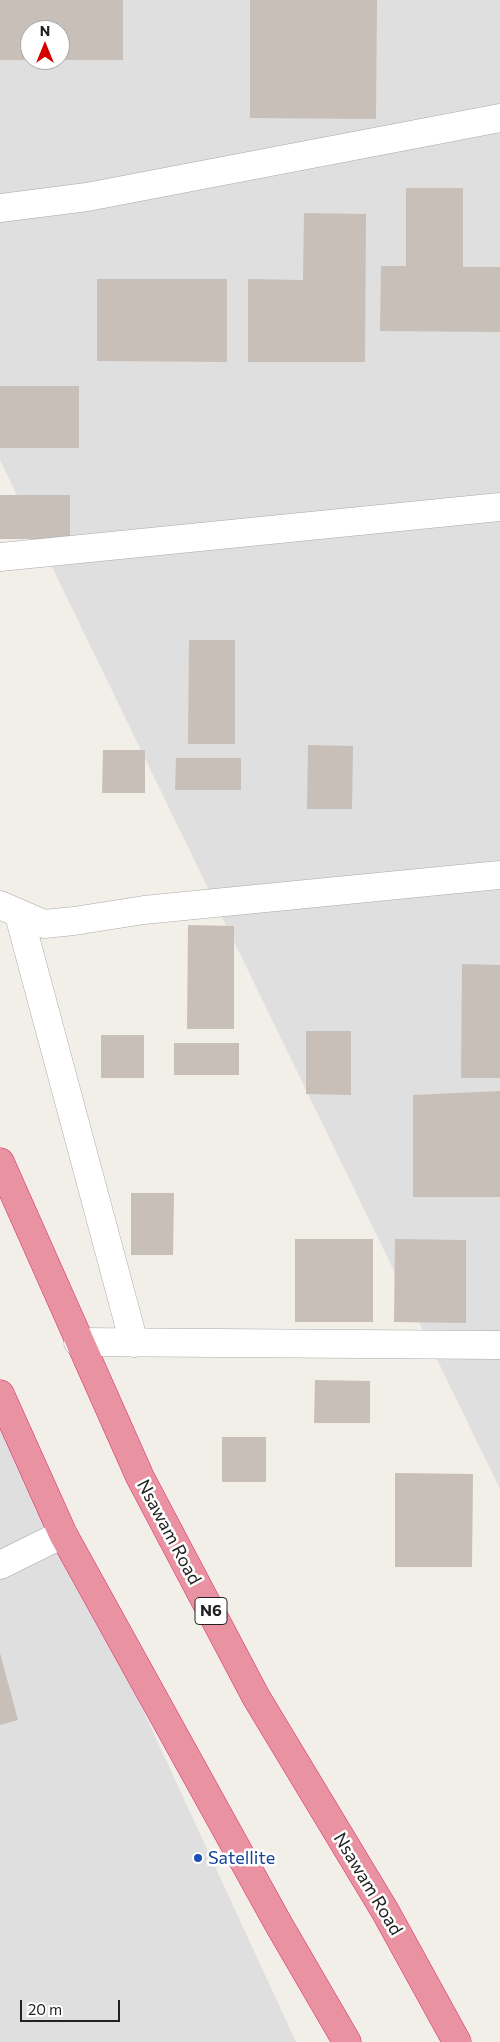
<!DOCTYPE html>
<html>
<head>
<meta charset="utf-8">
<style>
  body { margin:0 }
  #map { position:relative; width:500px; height:2042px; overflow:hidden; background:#f2efe9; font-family:Commissioner,sans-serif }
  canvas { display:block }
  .north { position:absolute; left:20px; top:20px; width:50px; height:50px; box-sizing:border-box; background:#fff; border:1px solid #a7a7a7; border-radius:50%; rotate:0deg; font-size:14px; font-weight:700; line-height:20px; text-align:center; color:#222 }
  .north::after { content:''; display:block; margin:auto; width:18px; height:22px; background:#d40000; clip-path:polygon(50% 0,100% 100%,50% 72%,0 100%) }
  .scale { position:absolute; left:20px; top:2000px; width:100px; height:22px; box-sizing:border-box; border:2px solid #222; border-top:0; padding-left:6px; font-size:15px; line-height:18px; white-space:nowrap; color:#222; -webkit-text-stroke:4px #fff; paint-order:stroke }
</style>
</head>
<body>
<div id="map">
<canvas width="500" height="2042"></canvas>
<div class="north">N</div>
<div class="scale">20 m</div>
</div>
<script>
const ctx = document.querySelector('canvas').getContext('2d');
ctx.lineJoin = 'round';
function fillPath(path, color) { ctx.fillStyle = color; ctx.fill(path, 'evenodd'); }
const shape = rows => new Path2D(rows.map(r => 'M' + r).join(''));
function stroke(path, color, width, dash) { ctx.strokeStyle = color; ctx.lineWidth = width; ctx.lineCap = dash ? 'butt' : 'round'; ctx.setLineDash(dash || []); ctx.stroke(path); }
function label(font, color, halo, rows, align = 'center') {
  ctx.font = font + ' Commissioner,sans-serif'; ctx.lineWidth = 5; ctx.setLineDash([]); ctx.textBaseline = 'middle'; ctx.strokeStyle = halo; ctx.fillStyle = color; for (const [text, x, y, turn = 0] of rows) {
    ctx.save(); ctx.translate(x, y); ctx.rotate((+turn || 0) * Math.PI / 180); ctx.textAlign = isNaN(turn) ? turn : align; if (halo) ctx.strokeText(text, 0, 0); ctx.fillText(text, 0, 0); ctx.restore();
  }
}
const residential = shape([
  [0,0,500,0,500,1489,0,460],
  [30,30,60,30,60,60,30,60],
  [0,1400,296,2042,0,2042]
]);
const building = shape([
  [0,0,123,0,123,60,60,60,60,30,30,30,30,60,0,60],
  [250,0,377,0,376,119,250,118],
  [406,188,463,188,463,267,500,267,500,332,380,331,381,266,406,266],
  [304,213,366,214,365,362,248,362,248,279,303,280],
  [97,279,227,279,227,362,97,361],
  [0,386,79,386,79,448,0,448],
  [0,495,70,495,70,539,0,539],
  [189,640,235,640,235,744,188,744],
  [308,745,353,746,352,809,307,809],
  [103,750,145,750,145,793,102,793],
  [176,758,241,758,241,790,175,790],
  [188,925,234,926,234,1029,187,1029],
  [462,964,500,965,500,1078,461,1078],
  [306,1031,351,1031,351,1095,306,1094],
  [101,1035,144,1035,144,1078,101,1078],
  [174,1043,239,1043,239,1075,174,1075],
  [500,1091,500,1197,413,1197,413,1095],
  [131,1193,174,1193,173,1255,131,1255],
  [295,1239,373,1239,373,1322,295,1322],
  [395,1239,466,1240,466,1323,394,1322],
  [315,1380,370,1381,370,1423,314,1423],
  [222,1437,266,1437,266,1482,222,1482],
  [395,1473,473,1474,472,1567,395,1567],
  [0,1653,18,1720,0,1725]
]);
const street = shape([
  [0,208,87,197,500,118],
  [0,557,500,507],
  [0,905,44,924,74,921,144,910,500,875],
  [19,915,134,1343],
  [78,1342,500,1345],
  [0,1565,63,1534]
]);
const highway = shape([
  [0,1162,140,1477,256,1697,385,1911,457,2042],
  [0,1394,63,1534,279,1925,347,2042]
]);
const markers = [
  [198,1858,5,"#1a4fb4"]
];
const shields = [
  [211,1611,32]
];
const shieldNames = [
  ["N6",211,1611]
];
const streetNames = [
  ["Nsawam Road",169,1532,62],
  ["Nsawam Road",368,1884,59]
];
const transitNames = [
  ["Satellite",208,1858]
];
fillPath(residential, '#e0dfdf');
fillPath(building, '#c7bfb8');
stroke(street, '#a9a9a9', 29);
stroke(highway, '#dc2a67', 29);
stroke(street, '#fff', 28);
stroke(highway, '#e892a2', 28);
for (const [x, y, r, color] of markers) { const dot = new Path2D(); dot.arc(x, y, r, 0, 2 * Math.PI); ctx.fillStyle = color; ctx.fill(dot); stroke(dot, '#fff', 2); }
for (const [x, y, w] of shields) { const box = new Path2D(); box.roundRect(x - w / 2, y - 13.5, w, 27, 4); ctx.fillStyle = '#fff'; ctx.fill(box); stroke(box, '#222', 1); }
label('bold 16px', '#222', null, shieldNames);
label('18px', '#222', '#fff', streetNames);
label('18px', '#164399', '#fff', transitNames, 'left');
</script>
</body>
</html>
